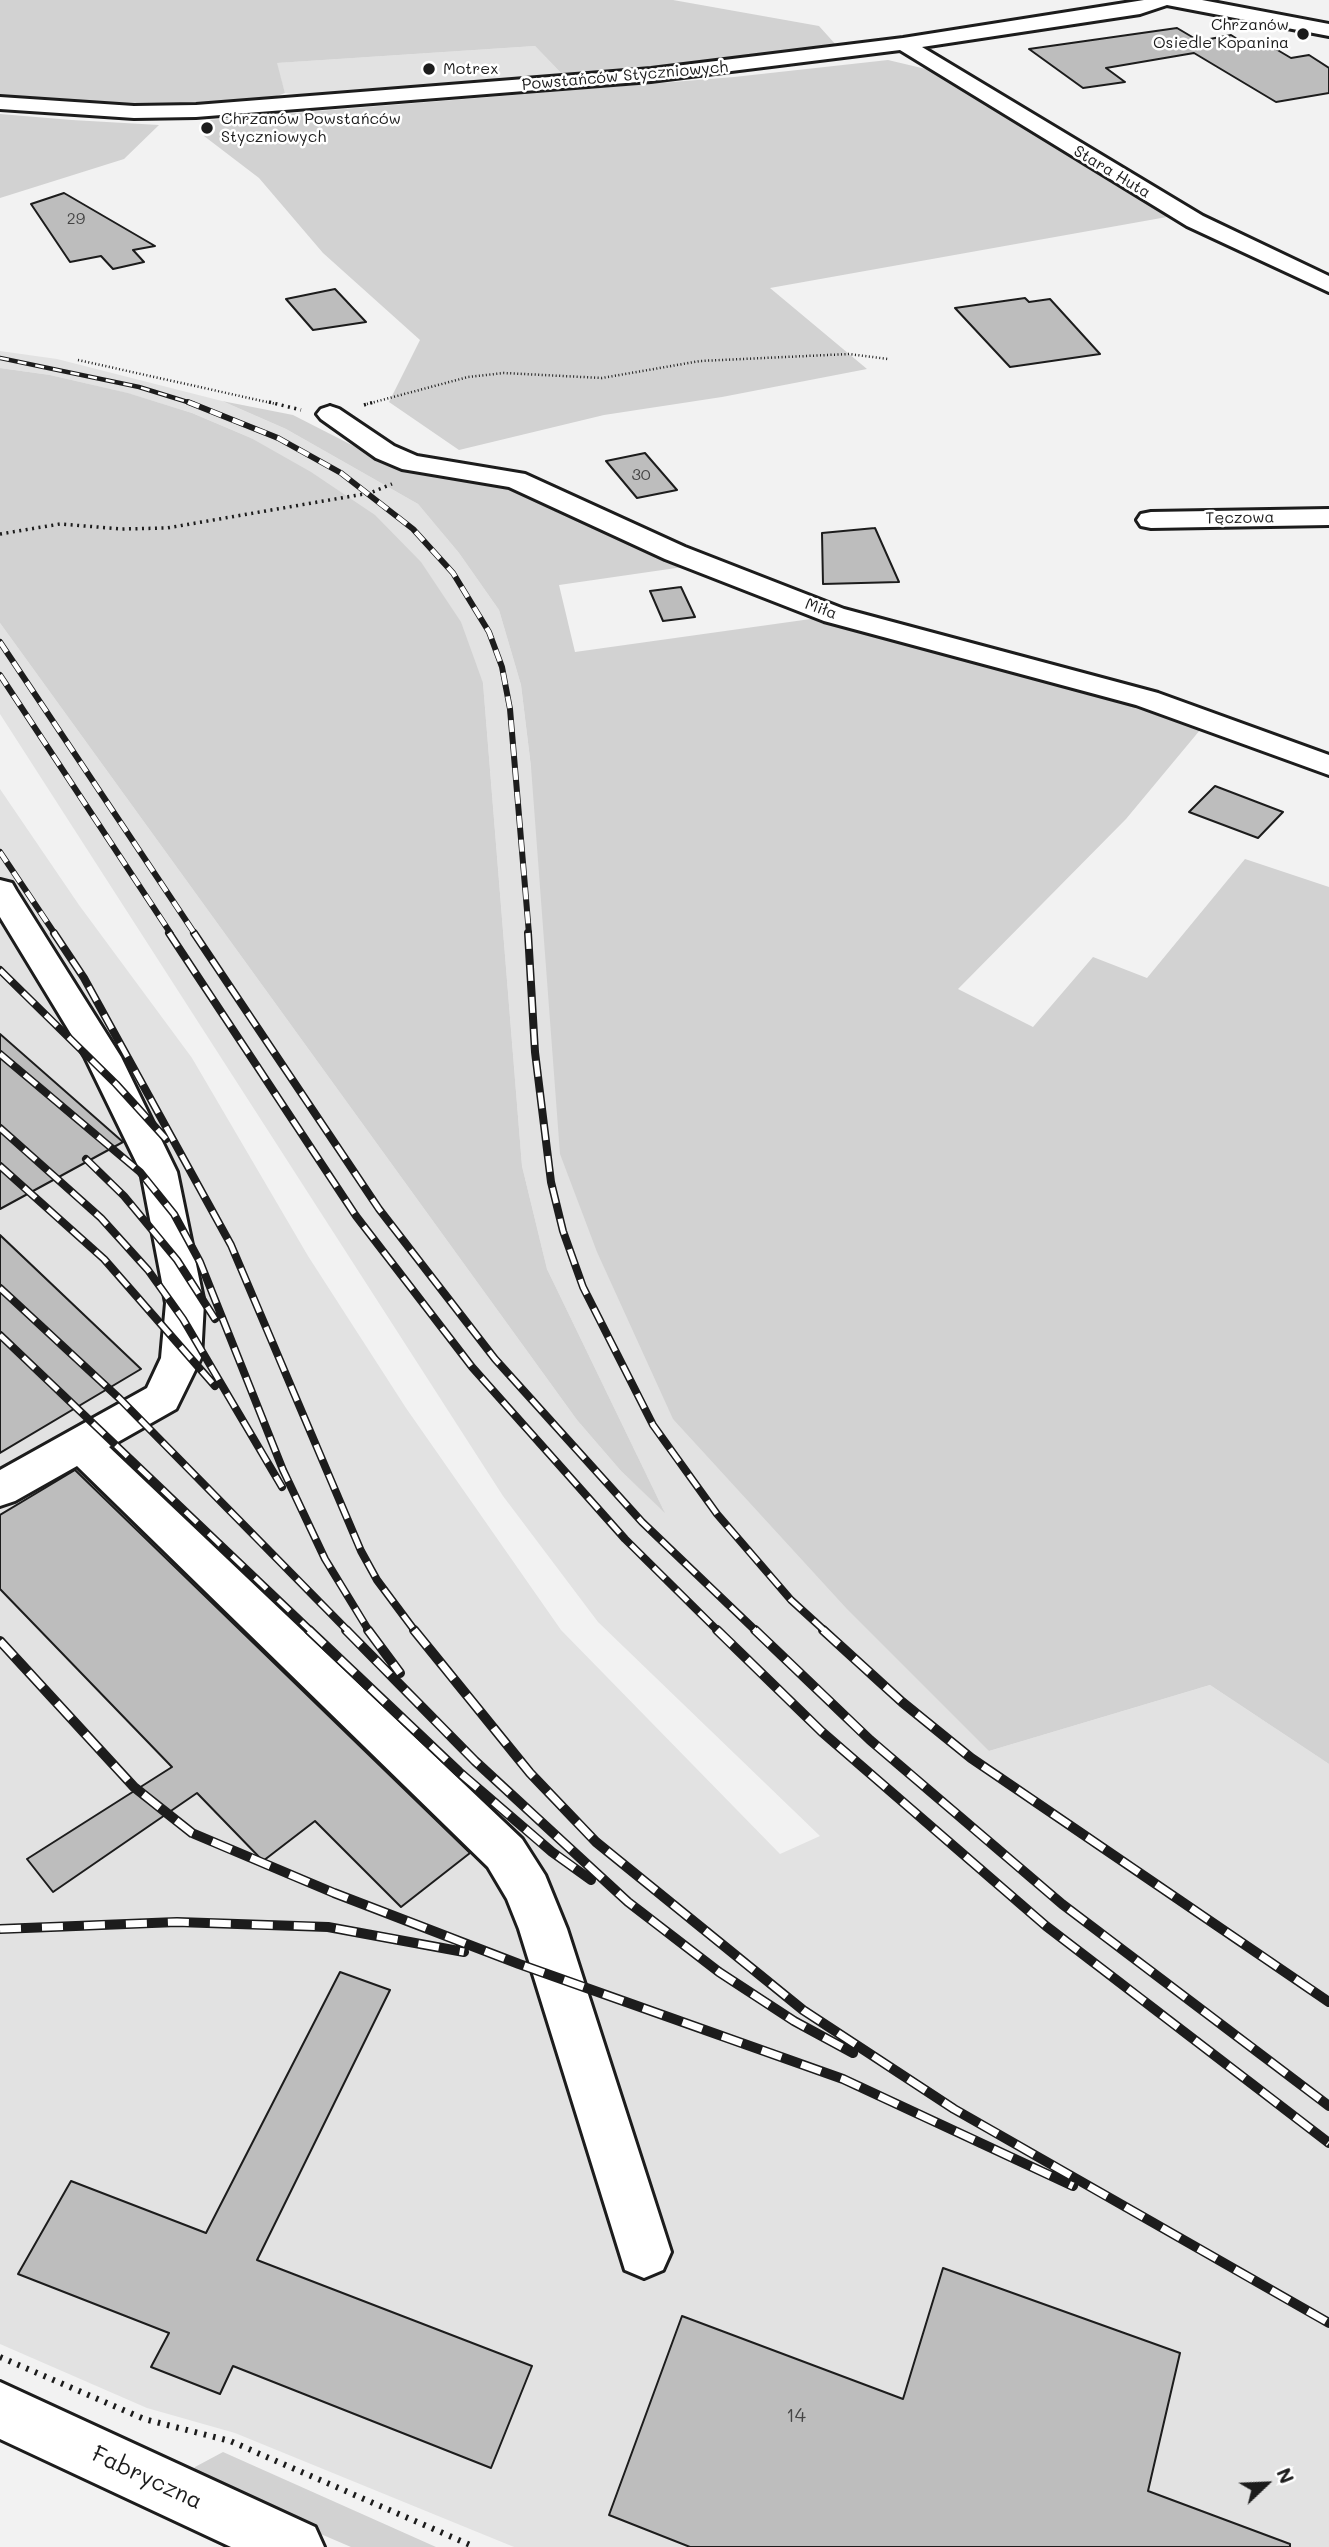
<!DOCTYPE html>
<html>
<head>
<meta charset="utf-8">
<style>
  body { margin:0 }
  #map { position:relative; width:1329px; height:2547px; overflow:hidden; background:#f2f2f2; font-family:Mali,sans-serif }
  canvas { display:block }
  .north { position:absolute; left:1231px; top:2449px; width:70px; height:70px; -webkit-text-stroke:5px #fff; paint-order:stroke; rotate:67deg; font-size:19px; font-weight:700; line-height:28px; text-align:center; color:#1c1c1c }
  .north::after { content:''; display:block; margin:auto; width:24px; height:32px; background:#1c1c1c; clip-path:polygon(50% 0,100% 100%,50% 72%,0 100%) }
</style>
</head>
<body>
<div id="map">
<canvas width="1329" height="2547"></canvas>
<div class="north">N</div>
</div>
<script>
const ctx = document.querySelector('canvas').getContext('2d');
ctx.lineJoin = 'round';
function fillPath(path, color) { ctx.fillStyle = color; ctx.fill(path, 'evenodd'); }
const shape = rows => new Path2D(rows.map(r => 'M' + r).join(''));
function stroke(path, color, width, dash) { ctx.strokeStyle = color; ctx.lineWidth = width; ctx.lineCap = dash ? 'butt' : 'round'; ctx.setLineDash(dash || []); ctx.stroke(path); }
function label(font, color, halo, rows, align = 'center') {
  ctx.font = font + ' Mali,sans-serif'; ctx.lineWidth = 5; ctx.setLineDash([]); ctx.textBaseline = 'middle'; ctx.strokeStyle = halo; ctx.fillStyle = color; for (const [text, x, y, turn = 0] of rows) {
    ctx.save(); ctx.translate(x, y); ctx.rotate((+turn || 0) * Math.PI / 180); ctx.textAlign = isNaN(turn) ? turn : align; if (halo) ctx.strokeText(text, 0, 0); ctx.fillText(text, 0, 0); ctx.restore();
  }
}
const built = shape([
  [535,46,562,74,305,95,285,93,276,63],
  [0,351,57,359,222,401,286,429,418,504,459,553,499,610,521,685,531,767,989,1751,1210,1685,1329,1764,1329,2547,514,2547,235,2433,147,2408,0,2344,0,789,79,905,192,1058,308,1256,406,1408,561,1630,780,1854,820,1836,598,1622,503,1496,0,714,0,623,577,1420,621,1471,664,1511,547,1269,522,1166,483,683,251,438,192,413,127,393,50,375,0,368]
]);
const green = shape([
  [0,0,673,0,819,26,837,46,837,48,573,76,562,74,535,46,277,63,285,93,258,103,139,107,75,104,0,95],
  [888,60,930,70,1178,215,770,288,867,369,722,397,604,415,459,450,389,402,420,340,323,253,259,178,204,136,209,120,734,77],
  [0,114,72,120,159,125,124,159,0,198],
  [0,368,50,375,128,393,192,413,251,438,311,472,375,515,421,562,461,622,483,683,522,1166,547,1269,665,1513,621,1471,577,1420,0,623],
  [222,401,293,415,389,464,510,485,690,566,559,585,575,652,825,617,1205,724,1126,819,958,989,1033,1027,1093,957,1147,978,1245,859,1329,887,1329,1764,1210,1685,989,1751,847,1609,673,1419,597,1252,560,1154,531,767,521,685,499,610,459,553,418,504,286,429],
  [223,2452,436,2547,351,2547,190,2478,195,2467]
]);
const building = shape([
  [1177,28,1199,41,1231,35,1251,48,1269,45,1291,58,1309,55,1329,68,1329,93,1276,102,1194,53,1106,68,1125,82,1083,88,1029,49,1177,28],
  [64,193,155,246,133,250,144,262,113,269,101,256,70,262,31,204,64,193],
  [335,289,366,322,313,330,286,299,335,289],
  [1025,298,1029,302,1050,299,1100,354,1010,367,955,308,1025,298],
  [645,453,677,490,637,498,606,461,645,453],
  [875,528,899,582,823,584,822,533,875,528],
  [681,587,695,617,663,621,650,591,681,587],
  [1215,786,1283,812,1258,838,1189,812,1215,786],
  [0,1034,123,1142,0,1209,0,1034],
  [0,1235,141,1369,0,1453,0,1235],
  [75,1470,370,1756,470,1853,401,1907,315,1821,263,1861,197,1793,53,1892,27,1859,172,1767,0,1589,0,1515,75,1470],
  [340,1972,390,1990,257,2260,532,2366,491,2468,233,2366,220,2394,151,2367,169,2333,18,2274,71,2181,206,2233,340,1972],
  [943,2268,1180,2353,1148,2491,1290,2544,1290,2547,690,2547,609,2515,682,2316,903,2399,943,2268]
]);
const pathFar2 = shape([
  [78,360,276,404],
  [367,404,468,377,504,373,602,378,700,361,849,354,888,359]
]);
const pathFar1 = shape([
  [269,402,301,410],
  [364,405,374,402],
  [0,534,60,524,122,529,167,528,370,493,392,484]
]);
const path = shape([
  [0,2357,144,2419,230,2441,475,2547]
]);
const minor = shape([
  [1144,0,1202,0,1329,24,1329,36,1167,5,1140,14,922,47,1203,216,1329,276,1329,292,1187,226,900,50,651,81,196,117,134,118,0,109,0,97,134,106,196,105,651,69,903,38,1144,0],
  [330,406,339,409,394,446,417,456,525,474,685,547,844,609,1158,693,1329,755,1329,775,1136,705,824,621,665,559,509,487,402,469,376,458,321,419,317,414,321,409,330,406],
  [1329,509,1329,525,1151,528,1141,526,1137,520,1141,514,1151,512,1329,509],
  [0,880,12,883,16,890,121,1057,177,1172,204,1303,201,1358,176,1409,109,1447,522,1839,545,1875,567,1929,671,2252,663,2270,644,2278,625,2270,519,1929,507,1899,488,1867,77,1466,15,1501,0,1506,0,1470,147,1388,161,1358,166,1303,141,1172,85,1057,0,917,0,880],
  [0,2382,315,2527,324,2547,231,2547,0,2439,0,2382]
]);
const railFar3 = shape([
  [0,358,139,387,194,404]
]);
const railFar2 = shape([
  [188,402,278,438,341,473,413,529,453,573,489,632,502,667,510,709,529,934],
  [0,642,195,934],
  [0,675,171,934],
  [0,852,55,934]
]);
const railFar1 = shape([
  [54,933,84,978,231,1245,361,1551,377,1580,415,1631],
  [169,933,356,1216,472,1367,625,1539,718,1631],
  [194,933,379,1209,495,1359,642,1522,756,1631],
  [528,933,535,1052,551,1182,563,1231,583,1287,653,1425,717,1514,791,1600,825,1631],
  [0,970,116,1084,166,1139],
  [0,1054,140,1172,174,1214,200,1262,283,1470,325,1559,369,1631],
  [0,1128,101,1218,148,1270,183,1319,282,1487],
  [86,1159,124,1196,177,1260,215,1319],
  [0,1166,104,1259,215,1386],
  [0,1288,120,1399,348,1631],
  [0,1335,311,1631]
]);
const rail = shape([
  [309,1630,459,1772,552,1852,591,1880],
  [346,1630,475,1761,628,1902,719,1972,794,2021,853,2053],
  [368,1630,400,1673],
  [414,1630,530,1773,596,1842,803,2010,954,2109,1329,2323],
  [717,1630,822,1732,1046,1926,1329,2143],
  [755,1630,870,1740,1062,1904,1329,2106],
  [823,1630,902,1702,971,1758,1329,2002],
  [0,1641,134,1787,192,1833,334,1893,519,1964,843,2079,1073,2186],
  [0,1929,177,1922,328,1927,464,1952]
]);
const markers = [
  [1303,34,7,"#1c1c1c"],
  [429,69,7,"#1c1c1c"],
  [207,128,7,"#1c1c1c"]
];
const farPoinames = [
  ["Chrzanów",1289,25,"right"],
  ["Osiedle Kopanina",1289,43,"right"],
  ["Motrex",443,69],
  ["Chrzanów Powstańców",221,119],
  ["Styczniowych",221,137]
];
const farStreetnames = [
  ["Powstańców Styczniowych",625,76,-5],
  ["Stara Huta",1112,172,31],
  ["Tęczowa",1240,518,-1],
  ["Miła",821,609,20]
];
const numberNames = [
  ["29",76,219],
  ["30",641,475]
];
const nearNumbernames = [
  ["14",796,2416]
];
const nearStreetnames = [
  ["Fabryczna",147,2478,25]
];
fillPath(built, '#e2e2e2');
fillPath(green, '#d2d2d2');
fillPath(building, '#bdbdbd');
stroke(building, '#1c1c1c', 2);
stroke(minor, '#1c1c1c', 6);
stroke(pathFar2, '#1c1c1c', 2.5, [1, 2.5]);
stroke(pathFar1, '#1c1c1c', 3.5, [2, 4.5]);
stroke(path, '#1c1c1c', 6, [2.5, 7]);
fillPath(minor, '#fff');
stroke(railFar3, '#1c1c1c', 4.5);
stroke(railFar2, '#1c1c1c', 6);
stroke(railFar1, '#1c1c1c', 8);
stroke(rail, '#1c1c1c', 10);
stroke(railFar3, '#fff', 2.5, [9]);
stroke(railFar2, '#fff', 4.5, [12]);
stroke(railFar1, '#fff', 5, [16]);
stroke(rail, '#fff', 7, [21]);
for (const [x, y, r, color] of markers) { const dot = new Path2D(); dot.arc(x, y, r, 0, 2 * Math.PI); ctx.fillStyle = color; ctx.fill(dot); stroke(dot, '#fff', 2.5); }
label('16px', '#1c1c1c', '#fff', farPoinames, 'left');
label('16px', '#1c1c1c', '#fff', farStreetnames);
label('16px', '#444', null, numberNames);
label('19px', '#444', null, nearNumbernames);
label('23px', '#1c1c1c', '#fff', nearStreetnames);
</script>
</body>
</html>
